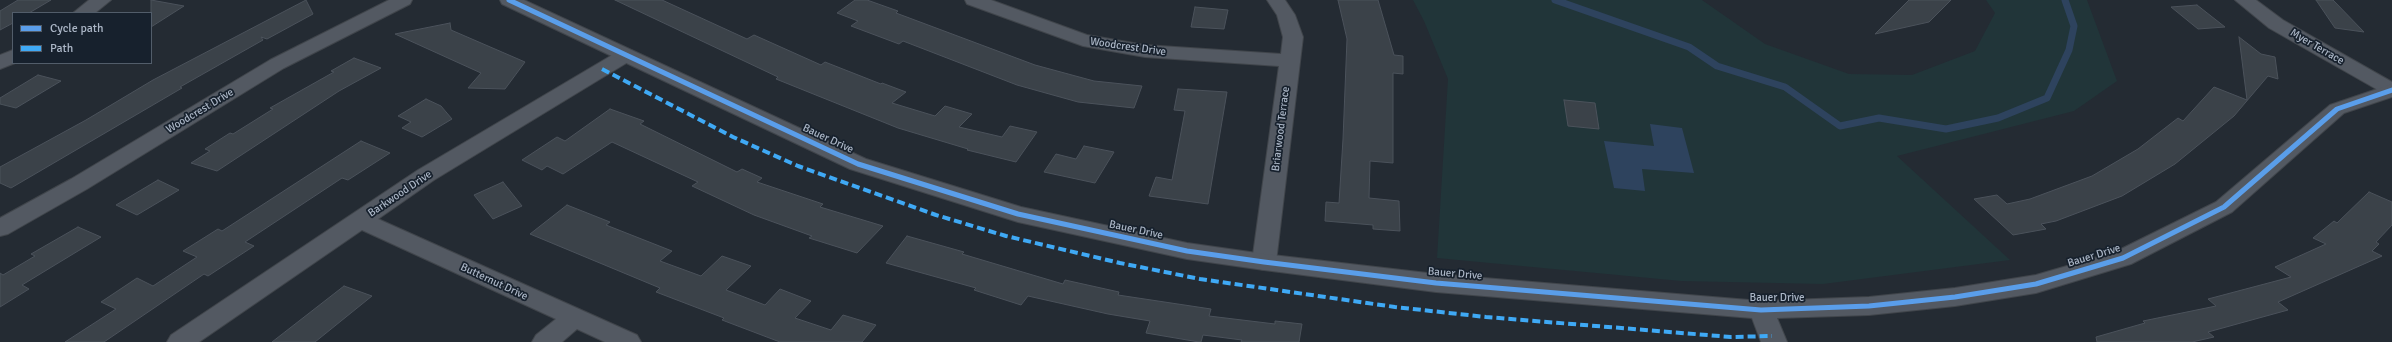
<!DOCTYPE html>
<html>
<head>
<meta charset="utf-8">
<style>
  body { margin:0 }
  #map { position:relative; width:2392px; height:342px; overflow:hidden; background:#242b33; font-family:Signika,sans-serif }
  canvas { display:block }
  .legend { position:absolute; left:12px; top:12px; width:140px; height:52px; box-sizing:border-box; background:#17212d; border:1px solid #525d6a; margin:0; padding:5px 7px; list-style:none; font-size:12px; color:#abb6c6 }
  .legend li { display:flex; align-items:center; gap:8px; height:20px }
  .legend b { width:20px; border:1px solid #525d6a }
</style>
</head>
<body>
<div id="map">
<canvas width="2392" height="342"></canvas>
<ul class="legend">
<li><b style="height:5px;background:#5a9eea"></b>Cycle path</li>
<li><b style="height:5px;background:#3fa9f5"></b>Path</li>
</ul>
</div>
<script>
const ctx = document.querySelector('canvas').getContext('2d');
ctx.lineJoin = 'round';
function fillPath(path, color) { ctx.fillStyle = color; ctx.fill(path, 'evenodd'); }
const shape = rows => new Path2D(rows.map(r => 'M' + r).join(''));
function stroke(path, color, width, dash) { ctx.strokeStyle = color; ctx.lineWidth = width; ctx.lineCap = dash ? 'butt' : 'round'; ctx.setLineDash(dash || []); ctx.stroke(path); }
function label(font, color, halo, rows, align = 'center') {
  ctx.font = font + ' Signika,sans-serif'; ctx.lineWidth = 3.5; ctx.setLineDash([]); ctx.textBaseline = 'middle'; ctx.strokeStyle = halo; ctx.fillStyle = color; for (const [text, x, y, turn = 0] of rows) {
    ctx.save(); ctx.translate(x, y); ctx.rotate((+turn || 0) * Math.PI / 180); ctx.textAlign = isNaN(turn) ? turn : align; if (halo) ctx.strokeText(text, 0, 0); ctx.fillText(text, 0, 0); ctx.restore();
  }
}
const green = shape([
  [1413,0,1702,0,1765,44,1849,74,1912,75,1975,51,1995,13,1986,0,2087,0,2117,81,2074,111,1897,156,2010,260,1823,284,1681,281,1437,258,1448,79,1424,21]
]);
const water = shape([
  [1650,124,1682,128,1694,173,1642,169,1645,191,1614,188,1604,141,1654,146]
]);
const stream = shape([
  [1555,0,1689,47,1717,66,1785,87,1840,126,1879,118,1946,129,1998,118,2047,98,2069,50,2074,26,2065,0]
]);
const building = shape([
  [18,0,51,0,29,13,13,13,13,23,0,30,0,11,18,0],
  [151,0,184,6,151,27,151,0],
  [306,0,313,14,267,39,261,37,263,40,180,87,182,88,11,188,0,183,0,167,86,120,153,80,306,0],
  [615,0,662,0,747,39,754,35,821,65,825,62,881,84,882,83,906,92,892,103,935,116,945,106,972,114,959,127,1002,137,1010,126,1037,132,1016,162,967,150,968,149,898,128,776,79,778,77,615,0],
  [855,0,867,0,898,11,896,13,1035,65,1094,81,1142,86,1134,108,1078,102,1017,85,903,41,899,44,851,26,858,21,837,13,855,0],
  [1338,0,1378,0,1394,55,1403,56,1403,74,1393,73,1393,163,1370,161,1369,198,1399,201,1400,231,1373,229,1373,225,1325,221,1326,202,1339,203,1343,139,1347,39,1338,0],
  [1909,0,1951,0,1929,22,1875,34,1909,0],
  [2316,0,2333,0,2364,32,2335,28,2316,0],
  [2197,5,2225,27,2198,29,2171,7,2197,5],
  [1195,7,1228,10,1224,29,1191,27,1195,7],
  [450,23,451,30,525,62,505,89,468,88,481,73,395,34,450,23],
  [2239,37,2261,54,2275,57,2278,79,2268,76,2234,116,2175,164,2122,196,2056,221,2041,224,2046,229,2013,235,1974,199,1997,195,2007,204,2030,199,2092,176,2138,149,2178,118,2183,121,2214,87,2247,100,2239,37],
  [354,58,381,68,339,91,217,171,191,163,210,151,205,149,230,133,233,134,273,109,270,108,334,72,331,71,354,58],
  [38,75,61,81,16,108,0,104,0,98,38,75],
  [1178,89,1227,92,1208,204,1149,196,1156,177,1172,180,1185,111,1174,110,1178,89],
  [426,99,441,106,452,119,422,137,402,128,411,122,398,116,426,99],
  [1564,100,1595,103,1599,129,1568,126,1564,100],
  [610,109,644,121,640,124,737,172,742,169,762,178,757,182,823,204,820,207,883,226,857,253,809,238,812,236,754,215,692,186,698,182,612,142,563,174,547,166,542,170,522,160,557,137,565,141,610,109],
  [361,141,390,153,348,180,342,178,245,242,254,246,208,276,204,274,104,342,65,342,116,309,101,302,137,278,153,286,197,257,183,251,218,229,222,231,361,141],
  [1084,146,1114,152,1095,183,1044,172,1056,154,1076,159,1084,146],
  [158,180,179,190,137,215,116,205,158,180],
  [503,182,522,206,493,219,474,195,503,182],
  [2369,192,2392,202,2392,225,2376,242,2379,244,2372,251,2382,256,2278,302,2288,310,2208,332,2214,337,2192,342,2097,342,2096,337,2145,323,2143,321,2216,306,2208,299,2291,277,2275,267,2326,244,2313,238,2334,221,2337,223,2369,192],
  [567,205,610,222,606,225,672,251,660,261,701,276,722,256,751,266,726,290,765,305,780,289,811,301,795,318,831,330,843,315,876,325,862,342,780,342,722,320,724,318,656,292,660,288,530,234,567,205],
  [78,227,101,237,22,285,29,289,0,307,0,273,3,275,35,256,31,254,78,227],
  [907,236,964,252,962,254,1063,284,1065,280,1119,292,1118,295,1211,309,1209,316,1275,324,1275,321,1302,324,1299,342,1241,342,1242,340,1203,335,1201,342,1199,342,1146,333,1150,321,1108,314,1028,296,1021,305,974,290,976,288,886,263,907,236],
  [344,286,372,296,315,342,272,342,344,286]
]);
const minor = shape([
  [89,0,111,0,95,13,73,13,89,0],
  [389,0,412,0,410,4,284,68,87,189,8,234,0,236,0,218,71,179,270,60,389,0],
  [965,0,991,0,1087,35,1145,45,1281,54,1283,37,1277,15,1267,0,1285,0,1295,15,1303,37,1276,262,1272,268,1264,270,1256,268,1252,262,1279,66,1145,57,1083,46,967,4,965,0],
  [2235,0,2256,0,2283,20,2392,82,2392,96,2385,94,2269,28,2235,0],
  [626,49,633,51,636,55,633,59,434,180,378,219,637,335,641,342,605,342,577,329,562,342,532,342,536,335,556,319,362,230,199,342,167,342,171,335,418,170,619,51,626,49],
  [13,50,13,63,15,63,0,69,0,55,13,50]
]);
const tertiary = shape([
  [500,0,524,0,866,159,1021,207,1187,243,1264,254,1436,274,1761,301,1869,297,1955,288,2036,275,2115,252,2216,202,2330,105,2392,84,2392,97,2344,113,2232,212,2131,264,2036,293,1955,306,1869,315,1777,318,1787,342,1761,342,1752,318,1436,292,1264,270,1187,259,1018,222,850,169,502,4,500,0]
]);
const quiet = shape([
  [602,69,733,137,798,166,936,215,1006,236,1120,263,1200,279,1395,307,1486,317,1731,337,1772,336]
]);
const cycleway = shape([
  [509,0,858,164,1018,214,1187,251,1264,262,1436,283,1761,310,1869,306,1955,297,2036,284,2123,258,2224,207,2337,109,2392,90]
]);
const streetNames = [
  ["Woodcrest Drive",1128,47,8],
  ["Myer Terrace",2317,47,30],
  ["Woodcrest Drive",200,111,-31],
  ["Briarwood Terrace",1281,129,-83],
  ["Bauer Drive",828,139,25],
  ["Barkwood Drive",400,194,-34],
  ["Bauer Drive",1136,230,12],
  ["Bauer Drive",2094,256,-17],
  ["Bauer Drive",1455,274,5],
  ["Butternut Drive",494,282,25],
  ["Bauer Drive",1777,298]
];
fillPath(green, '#213539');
fillPath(water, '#2e435e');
stroke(stream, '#2e435e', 7);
fillPath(building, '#3b4249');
stroke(building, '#4b525b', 1);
stroke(minor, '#40454b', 2);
stroke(tertiary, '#40454b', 2);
fillPath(minor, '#535962');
fillPath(tertiary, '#535962');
stroke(quiet, '#3fa9f5', 4, [8, 4]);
stroke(cycleway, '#5a9eea', 5);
label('11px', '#abb6c6', '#17212d', streetNames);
</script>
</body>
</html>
